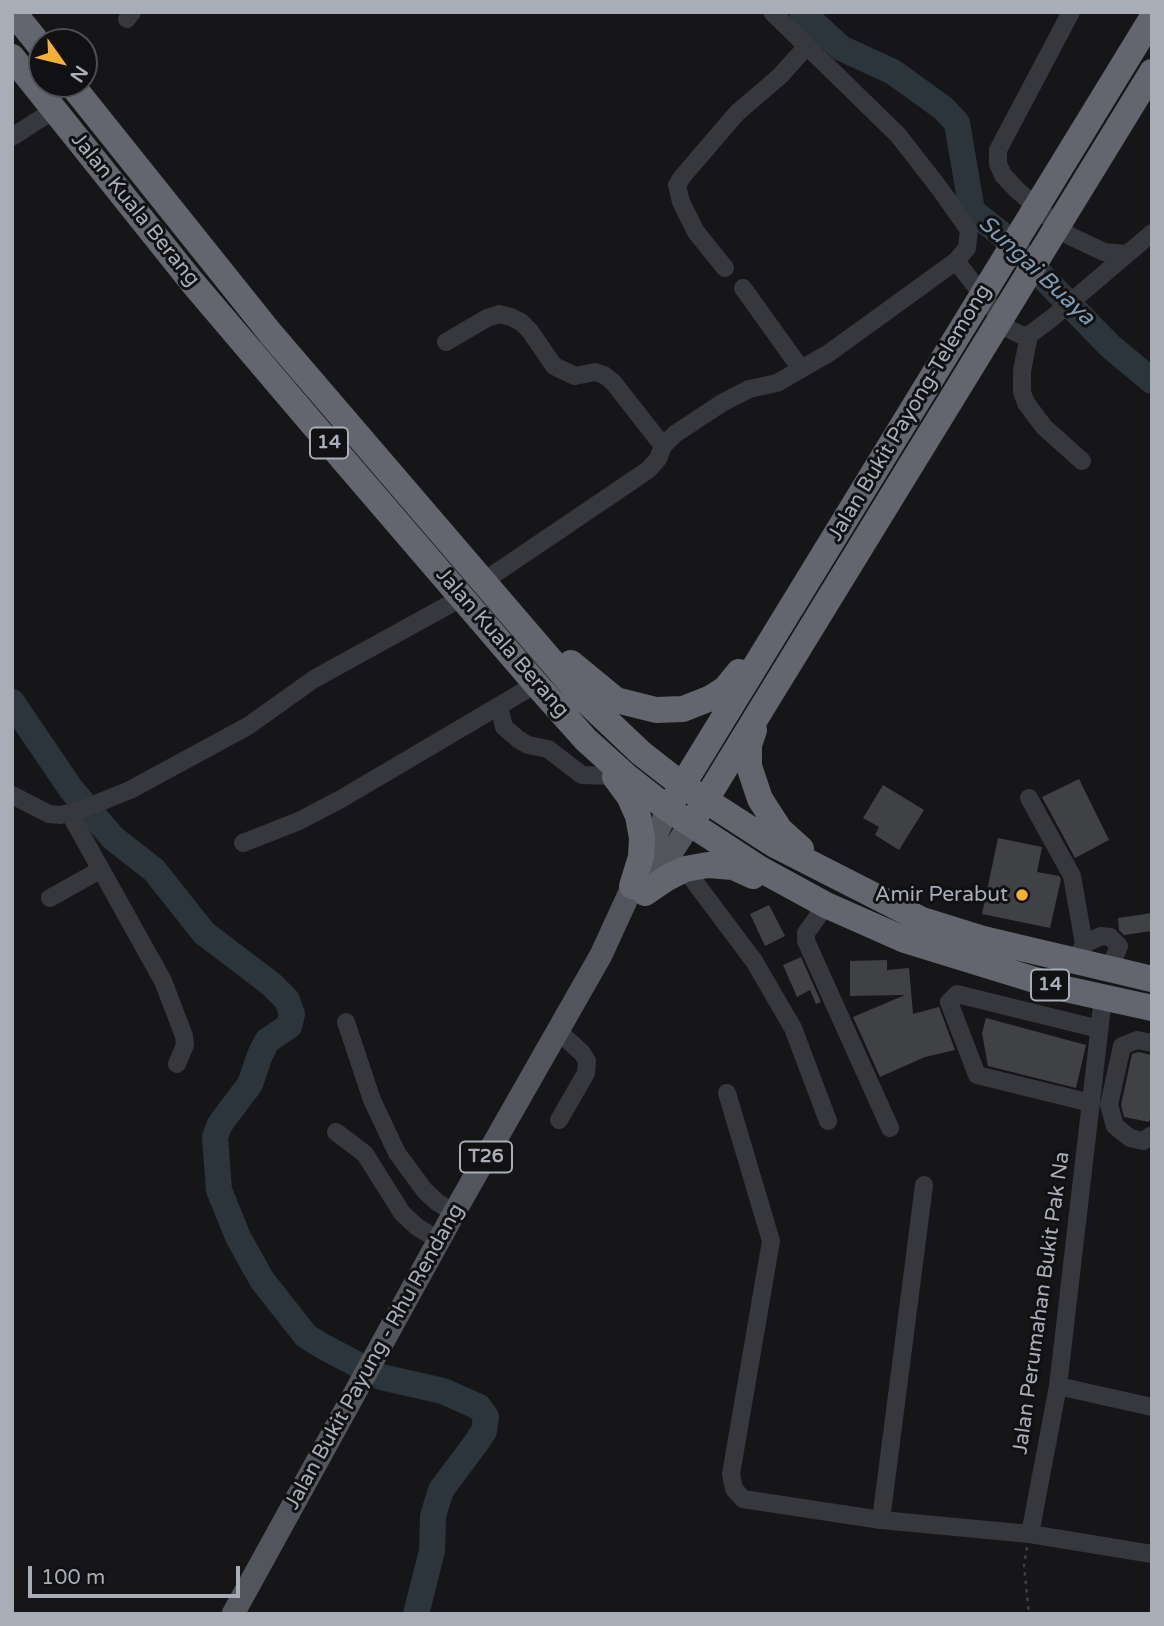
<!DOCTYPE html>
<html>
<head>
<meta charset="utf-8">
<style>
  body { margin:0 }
  #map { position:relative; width:1164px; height:1626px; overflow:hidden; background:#161618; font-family:"Varela Round",sans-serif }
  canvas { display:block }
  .frame { position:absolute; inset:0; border:14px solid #a8adb8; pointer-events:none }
  .north { position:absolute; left:28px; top:28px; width:70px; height:70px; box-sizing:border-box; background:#111113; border:2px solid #4d4f55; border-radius:50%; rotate:124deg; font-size:19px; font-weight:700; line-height:28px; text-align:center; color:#a8adb8 }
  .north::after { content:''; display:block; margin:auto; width:24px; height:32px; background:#f2b134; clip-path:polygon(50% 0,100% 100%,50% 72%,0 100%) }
  .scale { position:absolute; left:28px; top:1566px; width:212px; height:32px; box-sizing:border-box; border:4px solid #a8adb8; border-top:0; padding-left:9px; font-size:21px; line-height:24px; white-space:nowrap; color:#a8adb8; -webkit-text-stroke:5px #111113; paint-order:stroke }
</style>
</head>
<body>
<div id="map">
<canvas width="1164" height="1626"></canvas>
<div class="frame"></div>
<div class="north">N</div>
<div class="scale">100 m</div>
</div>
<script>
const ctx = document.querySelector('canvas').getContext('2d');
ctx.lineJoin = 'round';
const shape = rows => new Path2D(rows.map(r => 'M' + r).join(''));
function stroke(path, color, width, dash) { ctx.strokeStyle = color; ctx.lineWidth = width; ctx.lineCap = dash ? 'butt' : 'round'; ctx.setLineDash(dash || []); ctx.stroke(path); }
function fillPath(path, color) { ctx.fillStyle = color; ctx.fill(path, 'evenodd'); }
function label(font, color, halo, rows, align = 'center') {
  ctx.font = font + ' "Varela Round",sans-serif'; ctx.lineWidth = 6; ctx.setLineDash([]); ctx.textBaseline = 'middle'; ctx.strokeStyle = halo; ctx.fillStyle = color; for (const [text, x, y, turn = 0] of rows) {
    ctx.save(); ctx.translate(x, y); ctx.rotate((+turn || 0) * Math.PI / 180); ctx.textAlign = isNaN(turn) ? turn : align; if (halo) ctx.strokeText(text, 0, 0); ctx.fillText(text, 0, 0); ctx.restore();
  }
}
const river = shape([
  [802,12,841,48,893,72,943,108,957,123,972,211,1000,233,1110,346,1152,381],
  [12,702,71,789,113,838,154,870,204,933,271,984,287,1000,292,1014,289,1026,267,1041,260,1055,250,1084,220,1124,215,1137,219,1190,238,1237,262,1280,306,1336,324,1347,381,1377,443,1391,479,1407,486,1417,484,1431,476,1443,441,1490,433,1516,432,1551,416,1614]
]);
const building = shape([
  [1079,779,1109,840,1075,858,1042,797],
  [883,785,924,810,899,850,875,835,879,827,863,818],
  [998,838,1042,847,1037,872,1059,876,1061,879,1050,928,982,914],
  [769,905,785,936,765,946,750,914],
  [1152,913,1152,931,1124,935,1119,930,1118,918],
  [801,957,821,1002,816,1004,810,990,797,997,783,965],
  [887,960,887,970,909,968,913,1014,939,1007,955,1050,925,1057,880,1077,853,1017,905,995,850,996,850,961],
  [986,1018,1086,1045,1076,1088,988,1066,982,1033],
  [1138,1052,1152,1055,1152,1110,1149,1122,1124,1117,1121,1105,1132,1054]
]);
const path = shape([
  [1027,1547,1024,1565,1029,1614]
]);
const minor = shape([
  [1071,12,998,150,998,164,1003,175,1017,190,1070,236,1104,252,1127,254],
  [127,19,132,12],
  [12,137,54,110],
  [956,261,1009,329,1021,335,1029,335,1052,318,1152,233],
  [725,268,696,232,681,202,677,185,682,177,737,113,780,76,807,46],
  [743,288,801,369],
  [1029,335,1022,371,1022,392,1026,403,1044,427,1082,461],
  [446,342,487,318,499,314,511,317,521,322,530,331,554,366,575,376,595,372,604,375,613,382,663,446],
  [484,581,648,470,658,459,663,446,675,434,722,403,749,389,777,383,829,353,956,261,967,248,969,230,940,189,898,135,772,12],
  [499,707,504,727,518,739,528,745,548,749,582,775,614,776],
  [12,795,49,814,60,815,78,811,130,790,248,726,314,679,463,597],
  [1029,798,1072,876,1084,944,1075,962],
  [70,814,163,981,184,1036,185,1045,177,1064],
  [243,843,299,821,341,799,536,684],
  [685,869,754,961,793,1028,828,1121],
  [50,898,100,870],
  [826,905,806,933,806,941,890,1128],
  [1084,944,1101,936,1110,937,1119,946,1109,970],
  [346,1022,372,1100,397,1153,425,1191,437,1202,454,1213],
  [558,1031,582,1053,587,1061,586,1073,559,1120],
  [1152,1043,1137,1040,1122,1046,1109,1105,1115,1126,1130,1138,1143,1141,1152,1135],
  [727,1093,771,1241,731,1474,734,1489,743,1499,881,1520,1030,1534,1152,1554],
  [1091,1103,977,1075,949,1002,957,994,1099,1029],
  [336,1132,365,1154,402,1213,417,1227,439,1240],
  [1058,1386,1152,1407],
  [881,1520,924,1185],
  [1030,1534,1058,1386,1103,998]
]);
const major = shape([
  [646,892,690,824],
  [233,1614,454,1213,601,955,668,809]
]);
const highway = shape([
  [13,12,42,48],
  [12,57,192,282,311,422,536,684,586,740,626,776,668,809,760,869,826,905,905,940,1061,988,1152,1008],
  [71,84,271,334,584,699,641,753,682,785,775,845,922,920,983,939,1152,979],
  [571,663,616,700,656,710,683,709,711,698,725,689,739,672],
  [754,730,749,745,749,766,760,799,780,830,801,849],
  [615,777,629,796,638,816,642,838,641,857,632,886],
  [674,799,1152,18],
  [697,814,1152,72],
  [645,893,667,878,685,869,708,865,733,867,753,876]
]);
const markers = [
  [1022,895,7,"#f2b134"]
];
const shields = [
  [329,443,38],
  [1050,985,38],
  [486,1157,52]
];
const shieldNames = [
  ["14",329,443],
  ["14",1050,985],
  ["T26",486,1157]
];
const streetNames = [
  ["Jalan Kuala Berang",135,210,51],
  ["Jalan Bukit Payong-Telemong",910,413,-59],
  ["Jalan Kuala Berang",502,643,49],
  ["Jalan Perumahan Bukit Pak Na",1042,1303,-82],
  ["Jalan Bukit Payung - Rhu Rendang",375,1357,-61]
];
const poiNames = [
  ["Amir Perabut",1008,895]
];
const waterNames = [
  ["Sungai Buaya",1036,271,43]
];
stroke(river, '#2c353c', 26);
fillPath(building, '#404145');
stroke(path, '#3d3f44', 2.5, [3.5, 5]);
stroke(minor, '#37383d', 18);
stroke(major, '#53555c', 23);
stroke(highway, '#63666e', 26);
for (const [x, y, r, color] of markers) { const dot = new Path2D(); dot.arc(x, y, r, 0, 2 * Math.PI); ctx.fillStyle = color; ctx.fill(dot); stroke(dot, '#111113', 2.5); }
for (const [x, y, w] of shields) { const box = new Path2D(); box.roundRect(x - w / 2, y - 15.5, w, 31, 5); ctx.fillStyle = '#111113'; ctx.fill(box); stroke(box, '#a8adb8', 2); }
label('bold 19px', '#a8adb8', null, shieldNames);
label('21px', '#a8adb8', '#111113', streetNames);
label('21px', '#a8adb8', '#111113', poiNames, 'right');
label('italic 23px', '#7f9bb3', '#111113', waterNames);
</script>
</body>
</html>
